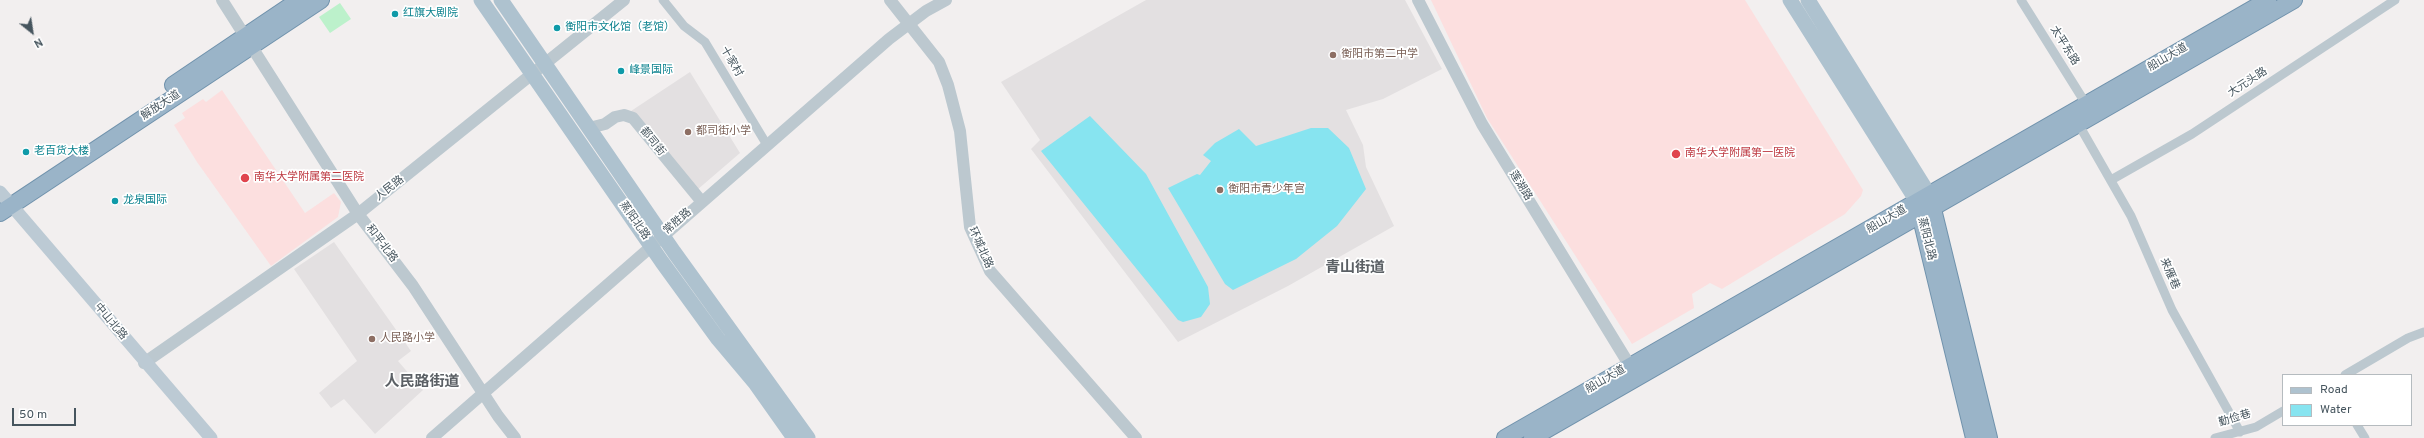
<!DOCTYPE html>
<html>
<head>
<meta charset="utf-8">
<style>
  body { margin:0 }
  #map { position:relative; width:2424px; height:438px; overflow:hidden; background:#f2efef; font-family:Overpass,sans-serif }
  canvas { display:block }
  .legend { position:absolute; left:2282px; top:374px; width:130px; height:52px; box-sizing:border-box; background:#fff; border:1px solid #b5bbbf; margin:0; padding:5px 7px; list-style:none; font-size:12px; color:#46555e }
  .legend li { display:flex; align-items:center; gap:8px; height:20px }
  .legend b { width:20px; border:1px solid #b5bbbf }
  .north { position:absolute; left:12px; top:12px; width:40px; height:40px; -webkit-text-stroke:3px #fff; paint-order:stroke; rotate:150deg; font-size:11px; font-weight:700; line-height:16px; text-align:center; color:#46555e }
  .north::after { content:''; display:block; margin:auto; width:14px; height:18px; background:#46555e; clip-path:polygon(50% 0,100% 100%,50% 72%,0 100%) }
  .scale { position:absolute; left:12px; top:408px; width:64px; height:18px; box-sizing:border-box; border:2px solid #46555e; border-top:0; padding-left:5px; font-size:12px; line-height:14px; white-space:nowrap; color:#46555e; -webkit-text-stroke:3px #fff; paint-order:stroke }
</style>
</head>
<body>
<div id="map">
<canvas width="2424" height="438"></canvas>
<ul class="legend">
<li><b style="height:5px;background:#aec2cf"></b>Road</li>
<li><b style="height:11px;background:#87e4f0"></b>Water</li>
</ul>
<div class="north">N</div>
<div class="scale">50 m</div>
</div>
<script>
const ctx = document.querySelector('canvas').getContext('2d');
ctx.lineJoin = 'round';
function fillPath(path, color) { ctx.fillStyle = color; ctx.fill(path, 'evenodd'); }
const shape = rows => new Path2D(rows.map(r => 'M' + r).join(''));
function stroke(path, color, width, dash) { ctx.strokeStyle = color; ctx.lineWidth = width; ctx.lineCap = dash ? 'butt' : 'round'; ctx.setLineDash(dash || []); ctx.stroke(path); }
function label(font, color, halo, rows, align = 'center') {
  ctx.font = font + ' Overpass,"Noto Sans SC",sans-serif'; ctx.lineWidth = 3.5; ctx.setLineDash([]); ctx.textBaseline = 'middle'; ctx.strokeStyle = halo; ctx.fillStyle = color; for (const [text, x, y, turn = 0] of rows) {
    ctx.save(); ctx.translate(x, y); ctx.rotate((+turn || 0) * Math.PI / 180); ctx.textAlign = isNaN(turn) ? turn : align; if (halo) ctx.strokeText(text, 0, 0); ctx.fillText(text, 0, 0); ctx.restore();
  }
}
const education = shape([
  [1146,0,1405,0,1442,69,1383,99,1346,110,1363,145,1366,167,1394,226,1288,286,1178,342,1031,149,1040,140,1001,82],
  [690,72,740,153,697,190,631,111],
  [334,242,411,351,398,361,423,390,375,434,344,399,331,408,319,393,357,361,294,269]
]);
const medical = shape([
  [1431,0,1745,0,1863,190,1861,196,1845,214,1722,289,1710,283,1692,294,1694,308,1632,344,1487,118],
  [222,90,305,213,334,193,341,202,338,217,271,266,197,162,174,125,185,118,182,113,203,99,206,102]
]);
const green = shape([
  [340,3,351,19,330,33,319,17]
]);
const water = shape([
  [1090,116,1146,174,1208,287,1210,304,1201,317,1183,322,1178,320,1041,151],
  [1311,128,1328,128,1349,148,1366,189,1337,226,1296,259,1233,290,1225,284,1168,188,1197,174,1200,175,1211,161,1203,155,1215,143,1239,129,1256,146]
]);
const minor = shape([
  [663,0,684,26,705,42,767,145],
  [2021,0,2086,104],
  [2079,125,2131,216,2172,310,2240,432],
  [2111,180,2192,134,2395,0],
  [2345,375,2408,338,2424,332],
  [2357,425,2365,438],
  [2215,438,2256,427,2283,411]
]);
const tertiary = shape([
  [222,0,358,214,413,286,498,416,515,438],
  [890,0,939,62,948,85,960,131,970,227,990,271,1136,438],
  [1418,0,1482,124,1630,366],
  [589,128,605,124,615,117,624,115,633,118,702,202],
  [144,363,358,214,624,0],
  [432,438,889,39,926,11,946,0]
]);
const secondary = shape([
  [0,192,211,438]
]);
const primary = shape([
  [481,0,662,262,718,339,755,383,794,438],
  [501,0,674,252,808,438],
  [1790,0,1918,203],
  [1808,0,1930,196]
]);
const trunk = shape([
  [173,85,299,0],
  [1931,201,1989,438],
  [1918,206,1974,438],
  [0,213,321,0],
  [1505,438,2268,0],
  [1532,438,2294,0]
]);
const markers = [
  [395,14,4,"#0f9aa8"],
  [557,28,4,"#0f9aa8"],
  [1333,55,4,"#8d6e63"],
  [621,71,4,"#0f9aa8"],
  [688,132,4,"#8d6e63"],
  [26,152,4,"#0f9aa8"],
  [1676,154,5,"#e0444e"],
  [245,178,5,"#e0444e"],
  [1220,190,4,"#8d6e63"],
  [115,201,4,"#0f9aa8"],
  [372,339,4,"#8d6e63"]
];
const cultureNames = [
  ["红旗大剧院",403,14],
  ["衡阳市文化馆（老馆）",565,28],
  ["峰景国际",629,71],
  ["老百货大楼",34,152],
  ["龙泉国际",123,201]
];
const streetNames = [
  ["太平东路",2064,46,58],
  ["船山大道",2168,58,-30],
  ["十家村",731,62,60],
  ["大元头路",2248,83,-33],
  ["解放大道",161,106,-33],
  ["都司街",652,142,51],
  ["莲湖路",1520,186,58],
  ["人民路",390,189,-38],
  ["船山大道",1887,220,-30],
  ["蒸阳北路",634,221,55],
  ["常胜路",678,222,-41],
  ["蒸阳北路",1926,239,76],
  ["和平北路",381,244,53],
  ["环城北路",980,248,66],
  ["来雁巷",2169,274,67],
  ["中山北路",110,322,50],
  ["船山大道",1606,380,-30],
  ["勤俭巷",2235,419,-17]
];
const educationNames = [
  ["衡阳市第二中学",1341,55],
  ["都司街小学",696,132],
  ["衡阳市青少年宫",1228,190],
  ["人民路小学",380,339]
];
const healthNames = [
  ["南华大学附属第一医院",1685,154],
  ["南华大学附属第二医院",254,178]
];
const districtNames = [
  ["青山街道",1355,269],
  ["人民路街道",422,383]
];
fillPath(education, '#e3e0e1');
fillPath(medical, '#fcdfdf');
fillPath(green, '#bcf1cb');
fillPath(water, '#87e4f0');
stroke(trunk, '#7092ac', 18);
stroke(minor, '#bcc8cf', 9);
stroke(tertiary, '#bcc8cf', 12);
stroke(secondary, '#bccad4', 13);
stroke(primary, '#aec2cf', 15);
stroke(trunk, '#9ab4c8', 16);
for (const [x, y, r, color] of markers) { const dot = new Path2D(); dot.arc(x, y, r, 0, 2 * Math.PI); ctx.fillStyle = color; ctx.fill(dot); stroke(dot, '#fff', 1.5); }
label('11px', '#0d838f', '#fff', cultureNames, 'left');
label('11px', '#46555e', '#fff', streetNames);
label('11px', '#785e54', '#fff', educationNames, 'left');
label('11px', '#be3a42', '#fff', healthNames, 'left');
label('bold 15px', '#5b6065', '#fff', districtNames);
</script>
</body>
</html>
